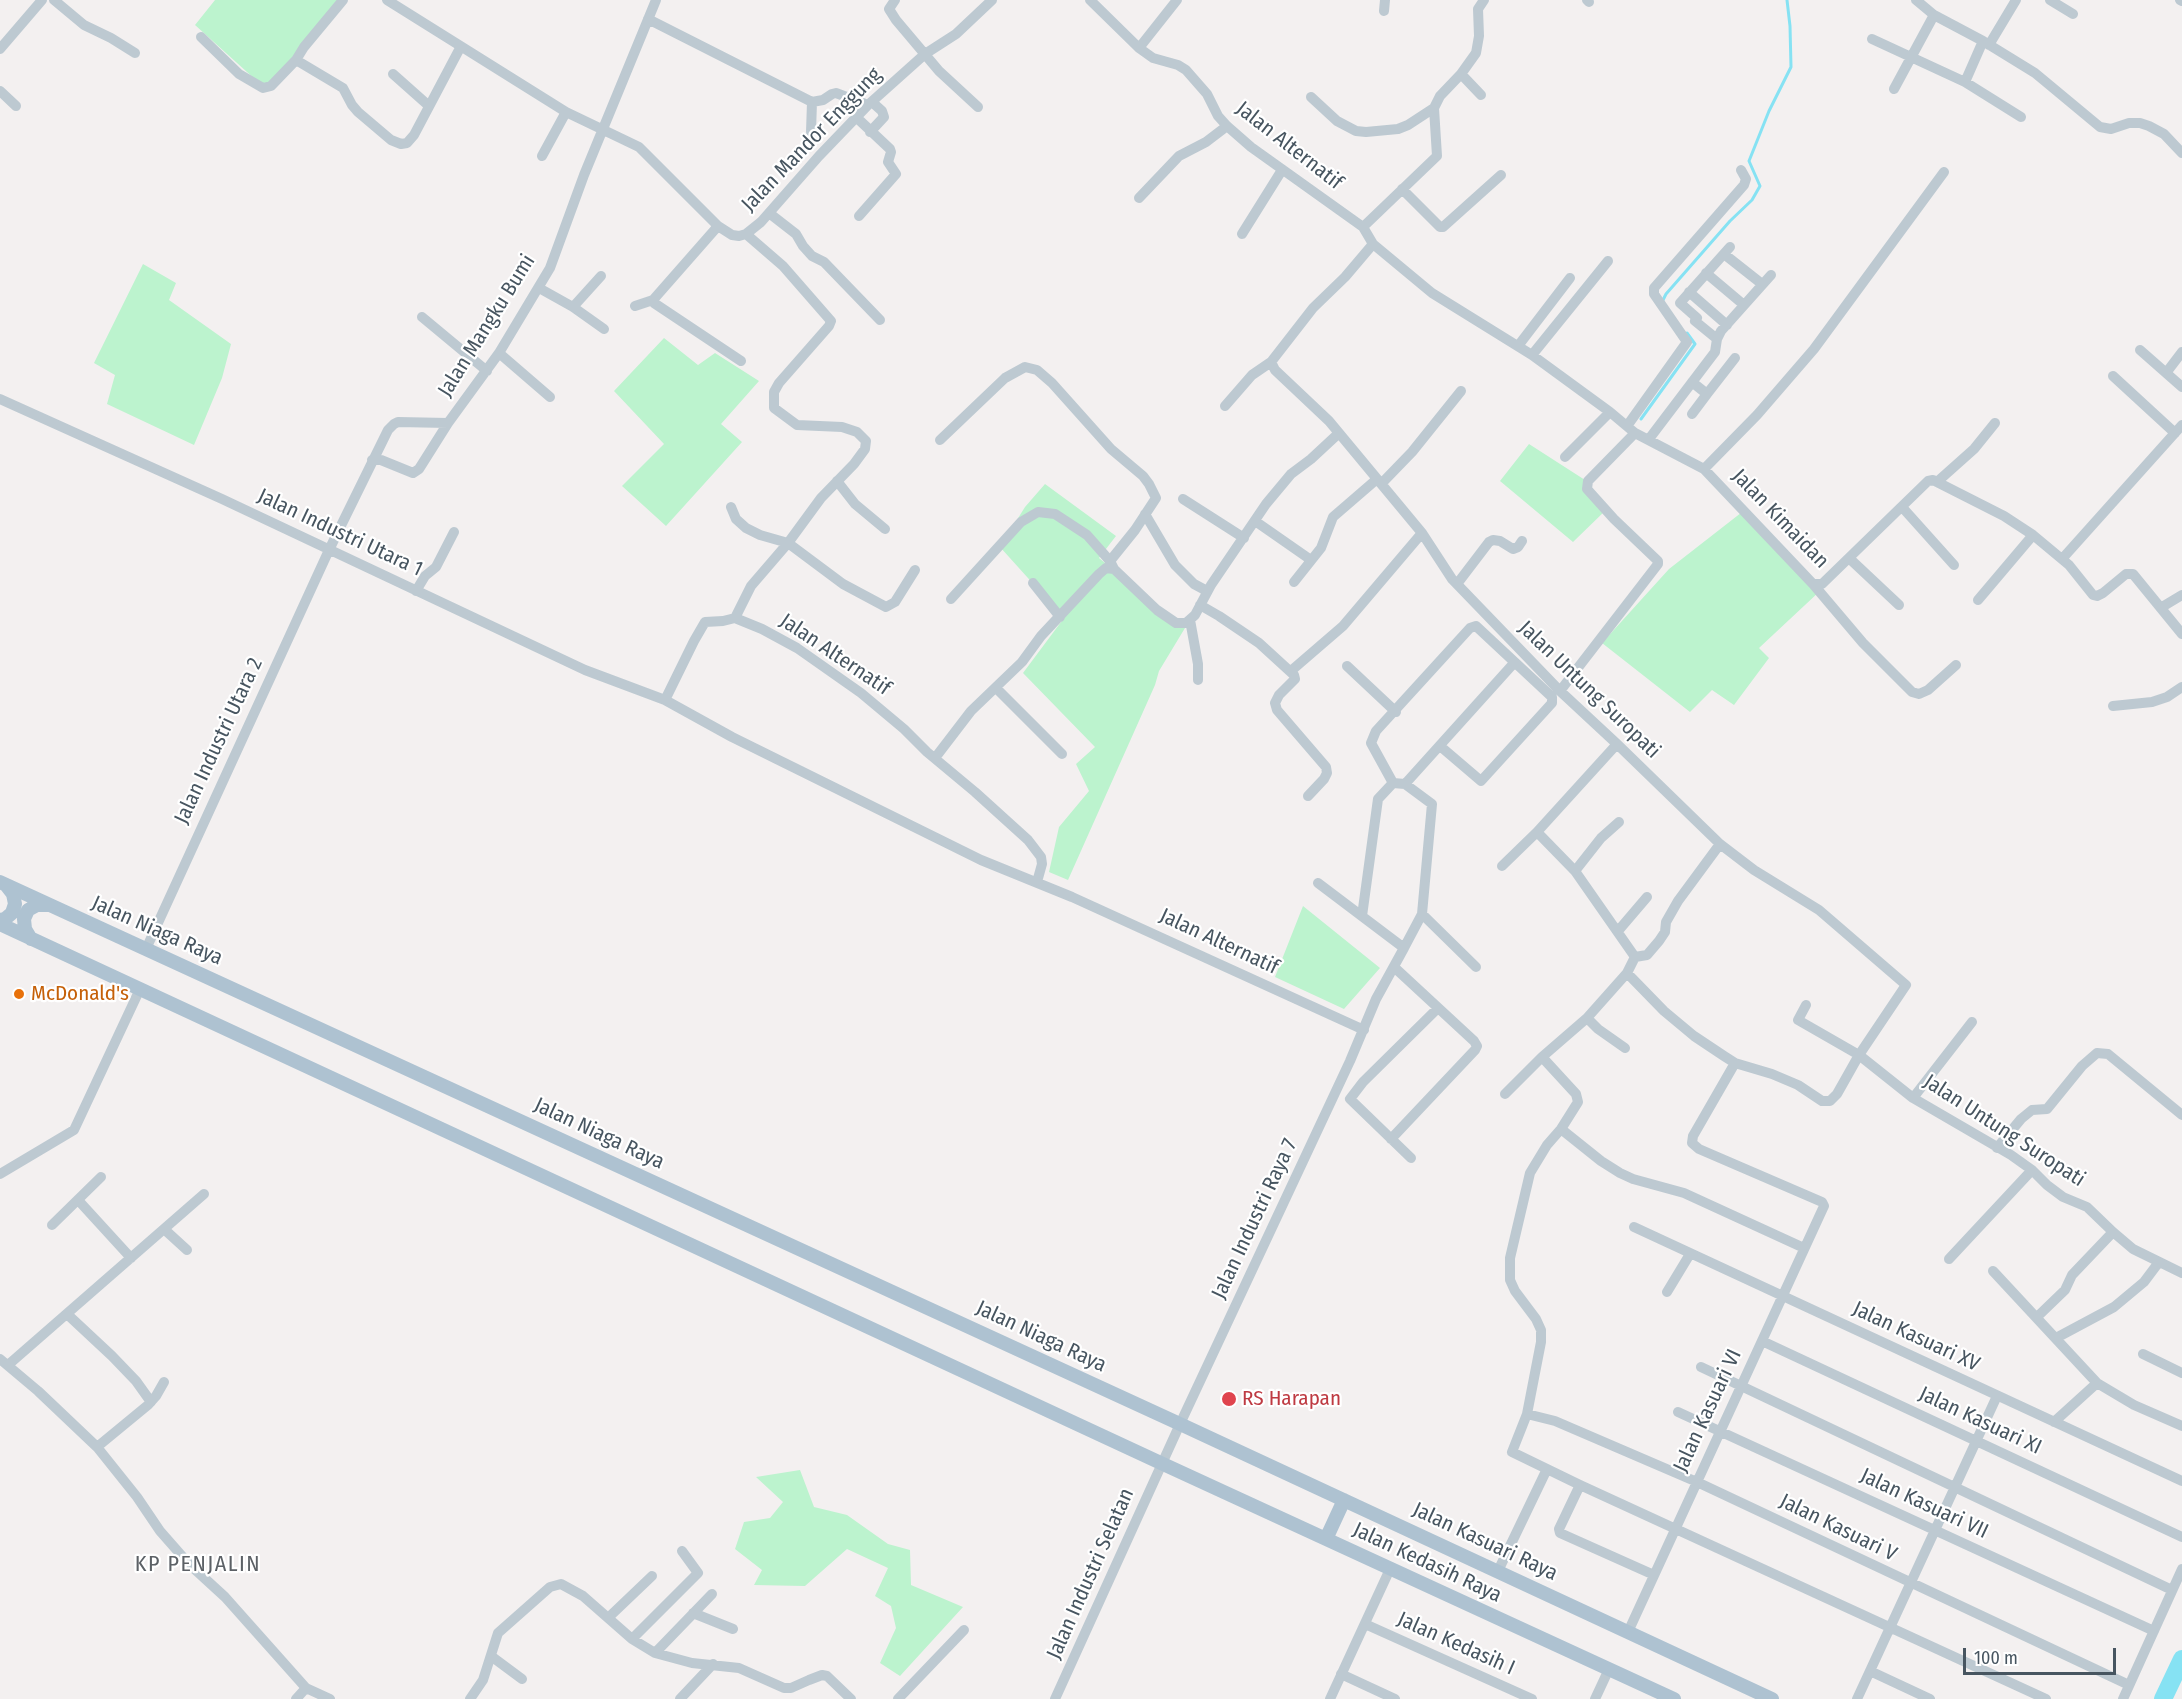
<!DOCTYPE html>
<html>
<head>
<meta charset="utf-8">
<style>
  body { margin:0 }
  #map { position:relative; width:2182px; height:1699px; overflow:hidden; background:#f3f0f0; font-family:"Fira Sans Condensed",sans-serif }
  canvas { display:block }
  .scale { position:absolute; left:1963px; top:1648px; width:153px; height:27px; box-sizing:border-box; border:3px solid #475560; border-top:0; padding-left:8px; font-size:18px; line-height:21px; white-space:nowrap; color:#475560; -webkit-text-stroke:4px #fff; paint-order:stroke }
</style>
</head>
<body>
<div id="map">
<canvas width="2182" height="1699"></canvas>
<div class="scale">100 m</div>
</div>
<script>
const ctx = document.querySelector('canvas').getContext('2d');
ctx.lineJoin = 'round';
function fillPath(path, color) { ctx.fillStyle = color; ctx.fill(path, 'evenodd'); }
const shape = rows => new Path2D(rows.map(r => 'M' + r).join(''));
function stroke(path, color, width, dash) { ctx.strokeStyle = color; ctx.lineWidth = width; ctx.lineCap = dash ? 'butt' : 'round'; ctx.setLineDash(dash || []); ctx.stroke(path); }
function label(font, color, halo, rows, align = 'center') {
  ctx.font = font + ' "Fira Sans Condensed",sans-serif'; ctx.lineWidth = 4.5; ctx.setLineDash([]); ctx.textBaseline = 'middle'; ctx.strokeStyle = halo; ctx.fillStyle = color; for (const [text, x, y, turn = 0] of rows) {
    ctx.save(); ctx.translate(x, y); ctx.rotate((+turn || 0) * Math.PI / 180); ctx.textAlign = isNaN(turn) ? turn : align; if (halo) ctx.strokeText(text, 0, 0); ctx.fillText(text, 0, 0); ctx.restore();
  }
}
const green = shape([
  [215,0,343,0,268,91,195,25],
  [143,264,176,283,169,300,231,344,222,378,194,445,107,404,115,375,94,363],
  [664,338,698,365,715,353,759,381,721,424,742,442,666,526,622,486,664,444,614,391],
  [1529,444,1585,480,1607,509,1573,542,1500,481],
  [1045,484,1116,536,1099,558,1185,628,1159,671,1155,685,1068,880,1049,872,1059,827,1089,791,1076,764,1095,747,1023,673,1064,618,1000,547,1025,507],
  [1746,509,1820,591,1759,648,1769,658,1734,705,1712,690,1690,712,1602,643,1669,569],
  [1303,906,1380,968,1344,1009,1275,977],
  [800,1470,814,1507,847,1515,888,1544,910,1550,911,1585,963,1607,900,1676,880,1663,896,1628,891,1606,875,1596,888,1568,847,1549,805,1586,754,1585,762,1570,735,1549,744,1522,770,1518,783,1502,756,1477]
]);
const stream = shape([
  [1663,300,1666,294,1730,221,1752,200,1760,186,1749,161,1769,111,1791,67,1790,26,1787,0],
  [1641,419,1695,344,1687,333]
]);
const river = shape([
  [2163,1699,2182,1659]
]);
const minor = shape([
  [54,0,84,25,111,38,135,53],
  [387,0,566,112,639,147,718,226,732,235,739,236,746,234,761,222,819,156,868,105,925,54,956,34,992,0],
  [895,0,889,9,896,20,939,71,978,107],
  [1090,0,1139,48,1153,58,1178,65,1186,70,1207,94,1218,116,1227,126,1251,147,1363,227],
  [1484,0,1478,9,1479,36,1476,53,1461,74,1440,96,1434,108,1437,156,1363,227,1373,244,1345,277,1313,308,1271,362,1275,370,1329,421,1422,533,1452,579,1560,691,1617,744,1720,844,1754,870,1819,910,1906,985,1859,1055,1913,1098,2011,1155,2032,1170,2047,1185,2063,1197,2087,1207,2113,1232,2133,1249,2182,1273],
  [1587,0,1589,2],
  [1916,0,1934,15,1983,41,2035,73,2100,127,2111,129,2129,123,2140,123,2149,126,2164,134,2182,153],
  [2050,0,2073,14],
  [2180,0,2182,1],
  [1384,11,1385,0],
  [648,19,812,102,823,100,832,94,836,93,868,105],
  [201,37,239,74,263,88,271,86,296,60,304,47,343,0],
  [1872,39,1965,82,2021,117],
  [1989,45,2016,0],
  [1139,48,1177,0],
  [0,49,42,0],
  [296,60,343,88,352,105,358,112,391,140,401,144,407,143,414,135,460,48],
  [393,74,429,106],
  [1461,74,1481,95],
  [1965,82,1983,41],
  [1894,89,1934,15],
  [0,91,16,106],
  [1311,97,1337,121,1356,131,1366,132,1398,129,1408,125,1434,108],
  [856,117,890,149,891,152,888,162,896,174,859,216],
  [811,132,812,102],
  [870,132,884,117,882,111,872,102],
  [542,156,566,112],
  [1402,189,1440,227,1443,227,1501,175],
  [1139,198,1179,156,1206,142,1227,126],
  [769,213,796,234,803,246,812,256,824,262,880,320],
  [1242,234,1282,170],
  [1373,244,1432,293,1532,355,1610,412,1635,433,1704,469,1813,584,1822,584,1928,481,1933,480,2004,516,2033,535,2069,565,2093,595,2097,596,2103,593,2126,574,2133,574,2182,634],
  [1724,254,1762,284],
  [1706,273,1744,305],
  [539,288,573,307,604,329],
  [1689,292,1727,325],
  [653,300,654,303,741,361],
  [635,306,653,300,718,226],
  [573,307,601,276],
  [422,317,487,371],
  [1717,339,1695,321,1697,318,1680,303,1730,247],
  [1518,346,1570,278],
  [2140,350,2182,387],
  [499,353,550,397],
  [1532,355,1608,261],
  [2166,373,2182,352],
  [2113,376,2175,433],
  [1692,382,1707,394,1735,358],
  [0,399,222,499,585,670,665,700,732,737,981,860,1072,897,1364,1030],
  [1225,406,1252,375,1271,362],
  [1692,414,1707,394],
  [1627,426,1687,342,1654,294,1654,288,1744,185,1746,179,1741,170],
  [1649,439,1715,352,1717,339,1721,331,1771,275],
  [940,440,1005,378,1025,367,1037,370,1052,383,1111,449,1143,476,1149,484,1156,498,1135,530,1110,561],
  [1565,457,1610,412],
  [372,460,381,460,413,473,419,469,448,423,499,353,550,268,584,175,656,0],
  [1704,469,1757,415,1814,349,1944,172],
  [837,481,855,504,885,529],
  [1937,482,1974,449,1995,423],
  [1382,483,1412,452,1461,391],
  [1183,499,1244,538],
  [731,507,736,519,746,528,760,535,788,543,843,584,886,607,895,602,915,570],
  [1902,507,1954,565],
  [1145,514,1175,565,1194,584,1207,591],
  [1255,521,1311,560],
  [1850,559,1899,605],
  [2062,559,2182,425],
  [1294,582,1321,548,1333,517,1377,479],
  [1033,583,1060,617],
  [1457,584,1489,542,1493,540,1500,541,1513,549,1518,547,1522,541],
  [1813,584,1863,643,1912,692,1919,694,1928,690,1956,665],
  [416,591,425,576,436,567,454,532],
  [951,599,1021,522,1038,512,1055,514,1087,535,1110,561,1114,569,1157,610,1176,623,1186,623,1195,615,1211,585,1266,504,1291,474,1311,459,1339,433],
  [1978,600,2033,535],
  [1200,605,1219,616,1259,643,1294,675,1295,679,1279,695,1275,703,1277,710,1326,767,1327,773,1324,779,1308,796],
  [2162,607,2182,595],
  [735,618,751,586,788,543,821,498,854,464,865,449,866,441,857,432,842,427,797,425,774,408,774,392,779,383,829,326,831,321,783,266,746,234],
  [1190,620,1198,664,1198,680],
  [1347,666,1396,712],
  [1292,670,1343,626,1422,533],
  [996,688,1062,754],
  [1560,691,1658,564,1658,561,1614,519,1587,489,1588,481,1635,433],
  [665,700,694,641,705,622,723,621,735,618,762,629,797,648,861,693,904,729,927,752,975,792,1028,840,1041,857,1042,864,1037,882],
  [2113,706,2152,702,2167,697,2182,687],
  [1617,744,1537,832,1575,871,1635,957,1627,973,1587,1018,1542,1057,1576,1094,1578,1102,1561,1129,1547,1145,1530,1173,1510,1258,1510,1280,1515,1291,1536,1319,1541,1330,1541,1342,1527,1414,1512,1452,1580,1485,2046,1699],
  [935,758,971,711,1022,662,1041,636,1099,574,1106,568,1114,569],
  [1405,784,1514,663],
  [1502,866,1537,832],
  [1575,871,1601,838,1619,822],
  [1422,914,1476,967],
  [1362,916,1378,799,1393,783],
  [1618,931,1647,897],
  [1404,948,1422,914,1432,804,1405,784,1393,783,1371,743,1376,731,1470,628,1476,626,1552,697,1552,703,1481,781,1440,746],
  [146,949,329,550,388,430,394,424,398,422,448,423],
  [1635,957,1647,955,1659,941,1665,932,1666,922,1678,901,1720,844],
  [1627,973,1664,1011,1694,1036,1724,1056,1735,1063,1772,1074,1798,1085,1822,1101,1830,1101,1837,1094,1859,1055,1798,1020,1806,1005],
  [1587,1018,1598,1029,1625,1048],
  [1505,1094,1542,1057],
  [1913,1098,1972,1022],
  [1561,1129,1601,1161,1620,1173,1633,1179,1684,1193,1804,1248],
  [1391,1139,1475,1050,1477,1046,1474,1041,1394,967],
  [1997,1148,2021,1119,2032,1110,2047,1109,2082,1066,2097,1053,2108,1054,2182,1115],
  [1411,1158,1350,1099,1363,1082,1438,1008],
  [0,1174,74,1130,140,989],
  [78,1200,131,1258],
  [52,1225,101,1177],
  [1634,1227,2182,1481],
  [164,1229,187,1250],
  [1949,1259,2032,1170],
  [1993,1271,2097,1383,2054,1422],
  [1667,1292,1690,1254],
  [67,1314,112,1356,136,1381,151,1402],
  [2037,1317,2065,1290,2072,1275,2113,1232],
  [2056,1338,2114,1307,2144,1282,2159,1262],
  [1762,1341,2182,1537],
  [2143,1354,2182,1373],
  [0,1359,38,1391,97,1447,137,1497,160,1531,189,1564,225,1597,306,1688,330,1699],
  [8,1365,204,1194],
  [1701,1367,2172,1590],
  [2097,1383,2134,1405,2182,1426],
  [1678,1412,2154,1631],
  [1527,1414,1555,1421,1697,1482,2129,1685],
  [97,1447,148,1405,156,1396,164,1382],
  [1580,1485,1559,1529,1560,1533,1654,1575],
  [1498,1571,1547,1469],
  [693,1613,733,1629],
  [609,1617,652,1576],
  [1365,1624,1532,1699],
  [1628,1632,1824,1206,1822,1202,1699,1149,1692,1143,1693,1136,1735,1063],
  [632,1639,698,1573,682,1551],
  [655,1653,712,1594],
  [491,1656,522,1679],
  [1870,1671,1930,1699],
  [1341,1674,1395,1699],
  [296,1699,306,1688],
  [470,1699,483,1680,498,1633,550,1587,561,1584,583,1596,632,1639,655,1653,692,1663,739,1668,784,1688,791,1688,809,1680,822,1675,827,1676,851,1699],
  [680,1699,713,1664],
  [898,1699,964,1630],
  [1055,1699,1180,1424,1350,1061,1376,999,1404,948,1318,883],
  [1330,1699,1390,1569],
  [1595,1699,1609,1669],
  [1857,1699,1997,1396],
  [2123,1699,2182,1569]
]);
const major = shape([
  [0,882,1180,1424,1772,1699],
  [0,920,5,919,12,913,15,904,13,894,6,885],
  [0,924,1163,1464,1674,1699],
  [31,939,25,929,24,919,28,910,37,905,48,905],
  [1326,1539,1344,1500]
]);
const markers = [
  [19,994,6,"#e8710a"],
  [1229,1399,8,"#e0444e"]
];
const streetNames = [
  ["Jalan Mandor Enggung",812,140,-46],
  ["Jalan Alternatif",1289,146,38],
  ["Jalan Mangku Bumi",487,326,-58],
  ["Jalan Kimaidan",1780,519,46],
  ["Jalan Industri Utara 1",340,533,25],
  ["Jalan Alternatif",835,655,34],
  ["Jalan Untung Suropati",1589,690,44],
  ["Jalan Industri Utara 2",219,741,-65],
  ["Jalan Niaga Raya",157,931,24],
  ["Jalan Alternatif",1219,942,25],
  ["Jalan Untung Suropati",2004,1131,33],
  ["Jalan Niaga Raya",599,1134,25],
  ["Jalan Industri Raya 7",1255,1219,-65],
  ["Jalan Niaga Raya",1041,1337,25],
  ["Jalan Kasuari XV",1916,1337,25],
  ["Jalan Kasuari VI",1708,1411,-65],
  ["Jalan Kasuari XI",1980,1421,25],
  ["Jalan Kasuari VII",1924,1504,25],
  ["Jalan Kasuari V",1838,1528,26],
  ["Jalan Kasuari Raya",1485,1542,25],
  ["Jalan Kedasih Raya",1427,1563,25],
  ["Jalan Industri Selatan",1091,1574,-66],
  ["Jalan Kedasih I",1456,1644,24]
];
const foodNames = [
  ["McDonald's",31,994]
];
const healthNames = [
  ["RS Harapan",1242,1399]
];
const neighbourhoodNames = [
  ["KP PENJALIN",198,1565]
];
fillPath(green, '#bcf3ce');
stroke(stream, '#86e2f3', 3);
stroke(river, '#86e2f3', 18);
stroke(minor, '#bdc9d1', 10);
stroke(major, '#aec2d1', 14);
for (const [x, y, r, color] of markers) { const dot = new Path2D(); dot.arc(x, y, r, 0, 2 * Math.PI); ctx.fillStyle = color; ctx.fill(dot); stroke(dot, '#fff', 2); }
label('21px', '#475560', '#fff', streetNames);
label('21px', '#c56008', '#fff', foodNames, 'left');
label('21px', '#be3a42', '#fff', healthNames, 'left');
ctx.letterSpacing = '1.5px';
label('22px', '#5c6166', '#fff', neighbourhoodNames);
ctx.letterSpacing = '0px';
</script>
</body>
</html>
